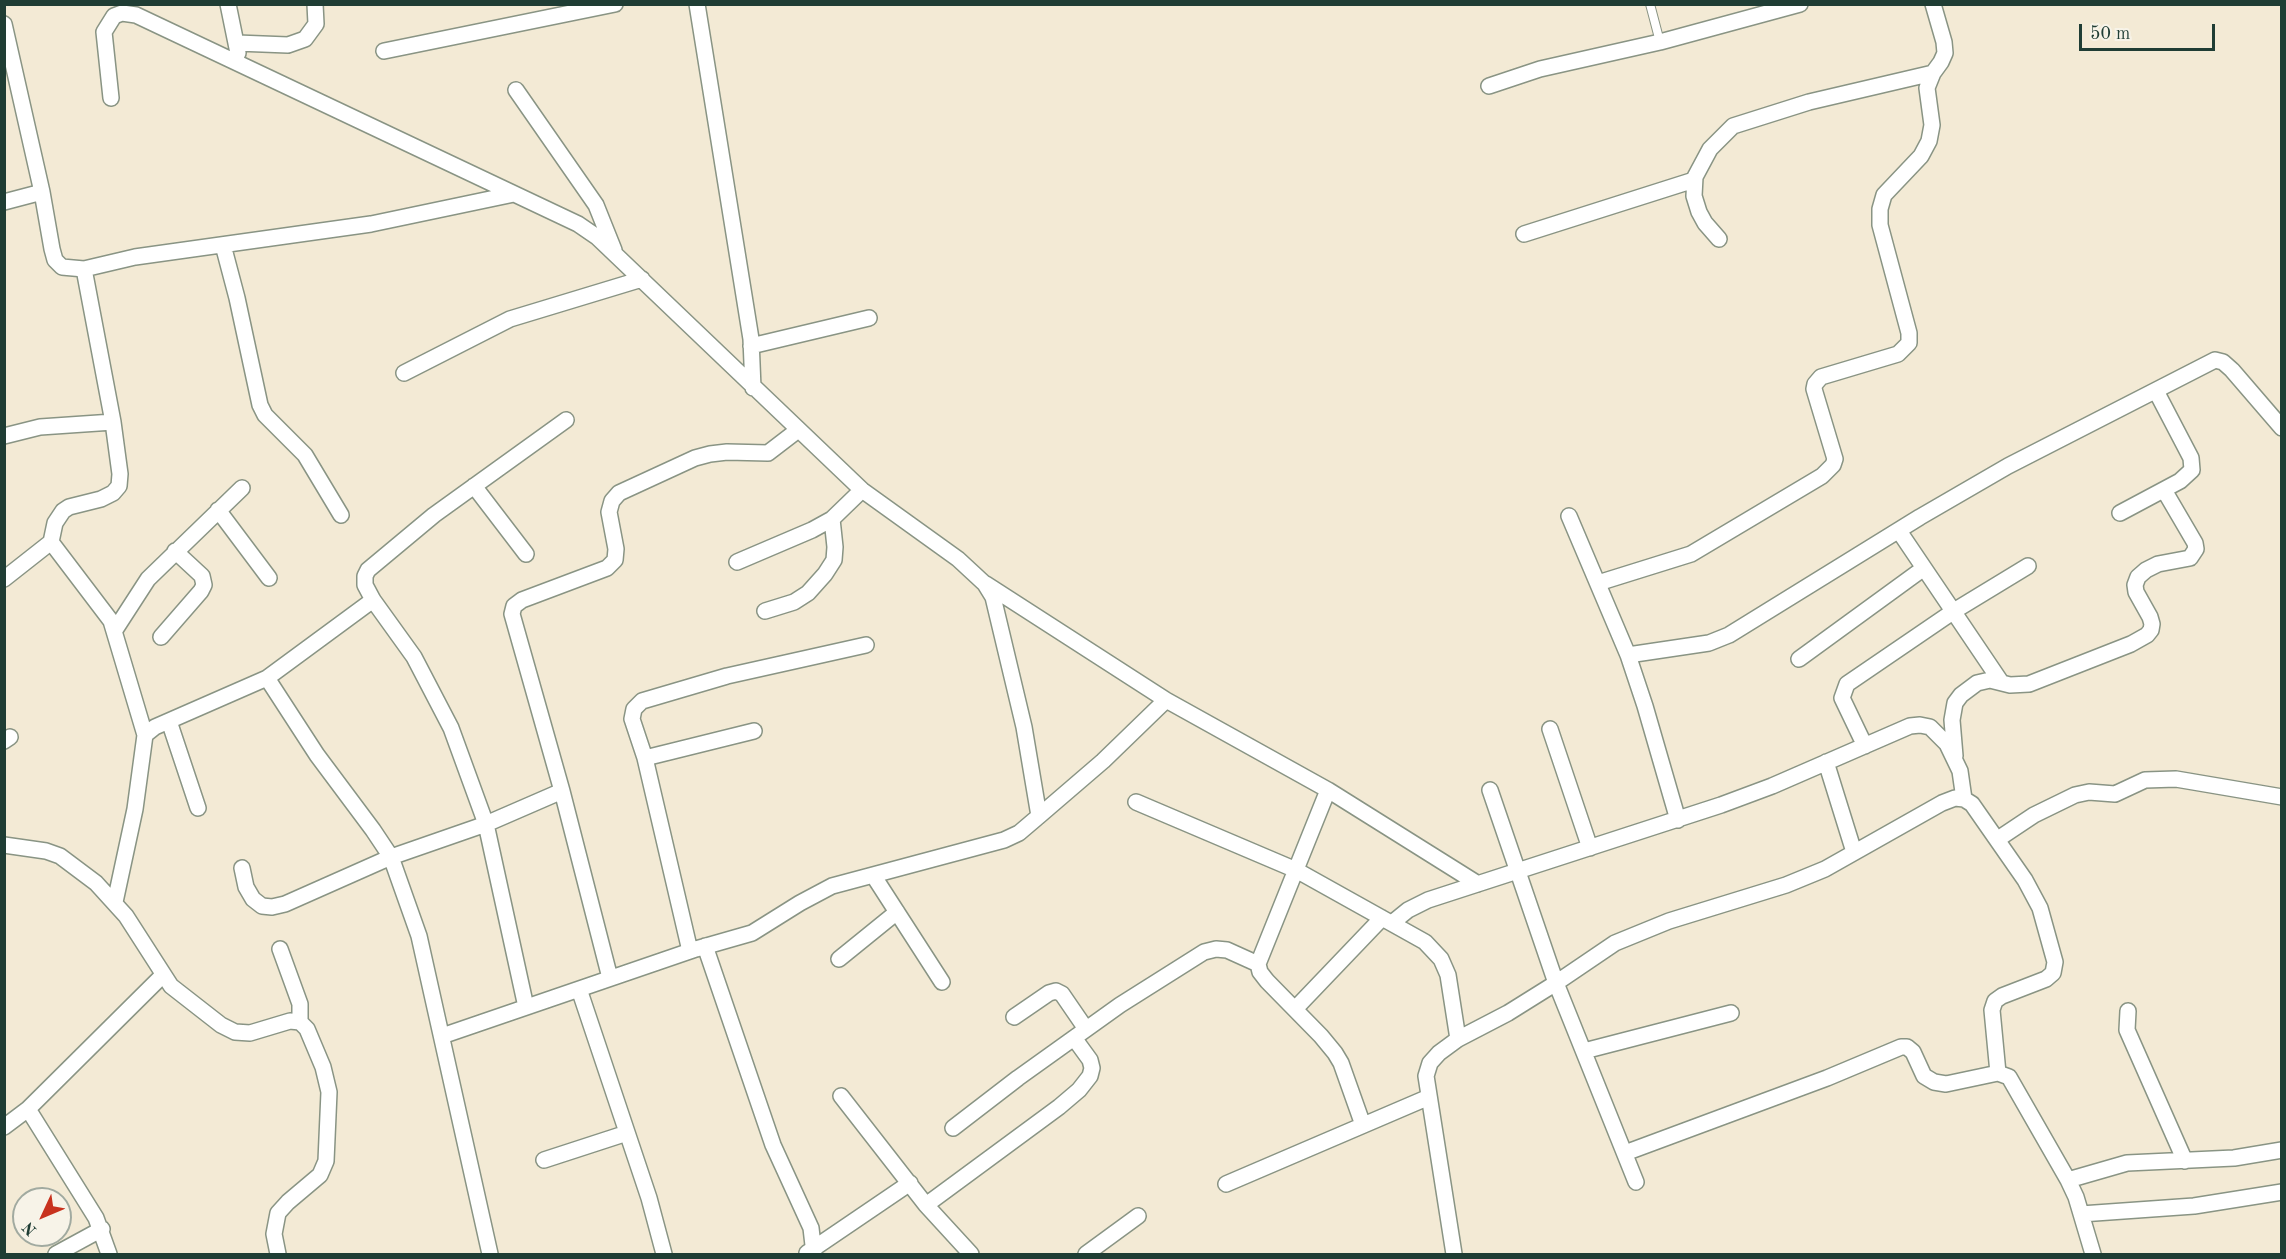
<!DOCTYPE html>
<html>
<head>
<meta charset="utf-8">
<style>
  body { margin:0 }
  #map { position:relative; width:2286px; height:1259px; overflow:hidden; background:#f3ead5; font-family:"Old Standard TT",serif }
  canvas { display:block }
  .frame { position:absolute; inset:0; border:6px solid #1f3d34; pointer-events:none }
  .north { position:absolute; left:12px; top:1187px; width:60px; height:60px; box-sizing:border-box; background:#f7f3e8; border:2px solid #a1aaa0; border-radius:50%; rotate:226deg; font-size:16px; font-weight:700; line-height:24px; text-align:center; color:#1f3d34 }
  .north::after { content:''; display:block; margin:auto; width:21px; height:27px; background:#c8321e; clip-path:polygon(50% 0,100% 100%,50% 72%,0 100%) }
  .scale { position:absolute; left:2079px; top:24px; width:136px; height:27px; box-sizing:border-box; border:3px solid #1f3d34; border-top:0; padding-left:8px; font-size:18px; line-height:21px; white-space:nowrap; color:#1f3d34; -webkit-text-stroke:4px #f7f3e8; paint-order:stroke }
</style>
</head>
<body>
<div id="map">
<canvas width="2286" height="1259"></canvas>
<div class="frame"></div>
<div class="north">N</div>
<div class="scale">50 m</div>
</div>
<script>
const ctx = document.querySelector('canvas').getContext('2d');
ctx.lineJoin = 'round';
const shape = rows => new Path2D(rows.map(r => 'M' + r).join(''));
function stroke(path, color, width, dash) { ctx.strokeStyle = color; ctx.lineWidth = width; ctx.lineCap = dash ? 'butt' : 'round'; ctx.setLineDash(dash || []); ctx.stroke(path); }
const service = shape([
  [1650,4,1660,42]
]);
const minor = shape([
  [228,4,238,53],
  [697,4,751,339,753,388],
  [4,24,42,192,52,249,55,260,62,267,84,269,135,257,371,224,514,194],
  [237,43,288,45,305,39,316,24,315,4],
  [384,51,615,4],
  [1489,86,1540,69,1660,42,1800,4],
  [516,90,596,205,614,250],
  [111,98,104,32,114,16,122,13,136,15,578,224,597,237,862,490,958,559,985,584,993,597,1024,727,1039,816],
  [4,202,42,192],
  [1524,234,1694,180],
  [1719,239,1705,223,1699,212,1694,196,1695,177,1710,149,1733,126,1809,102,1933,73],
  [223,245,237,298,260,405,265,415,305,455,341,515],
  [751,346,869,318],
  [404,373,510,319,642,279],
  [4,436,40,427,113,422],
  [474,486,526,554],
  [218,510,269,578],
  [2120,513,2180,481,2192,470,2191,458,2156,391],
  [1569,516,1628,655,1645,706,1678,820],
  [1899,531,2001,682],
  [51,542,111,621,145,735],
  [737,562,812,530,832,519,862,490],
  [4,579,51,542,55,523,63,511,69,507,101,499,113,493,119,486,120,474,113,422,84,269],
  [1598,583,1691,554,1822,476,1833,465,1835,459,1814,389,1815,384,1821,377,1898,354,1909,343,1909,333,1880,225,1880,209,1884,195,1921,156,1929,141,1932,125,1927,88,1933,73,1941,62,1945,53,1944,42,1933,4],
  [986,584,1166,700,1328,790,1478,884],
  [765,611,794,602,808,593,825,574,834,560,835,547,832,519],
  [115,630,148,579,242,488],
  [161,637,201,591,204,585,202,576,175,551],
  [1628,655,1709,643,1729,635,1920,517,2008,466,2215,360,2223,362,2232,370,2282,428],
  [1799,659,1924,568],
  [267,678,317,755,373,830,391,857,419,936,490,1254],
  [169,721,198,808],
  [1550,729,1590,848],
  [4,741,10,737],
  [1865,746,1842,698,1847,684,1954,611,2028,566],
  [1955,756,1952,720,1955,703,1961,695,1977,683,1990,680,2010,685,2029,684,2131,644,2147,635,2151,630,2152,624,2150,617,2136,592,2135,585,2138,577,2146,570,2158,564,2190,558,2196,549,2195,543,2164,490],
  [645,758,754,731],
  [1826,762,1854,852],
  [1328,790,1258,964,1260,972,1267,981,1321,1036,1335,1053,1341,1063,1363,1125],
  [1490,790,1556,983,1636,1182],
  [1136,802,1296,870,1425,942,1441,959,1448,975,1458,1039],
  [1998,839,2034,815,2075,795,2089,792,2115,794,2145,780,2176,779,2282,797],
  [4,845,46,851,60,856,96,883,126,916,171,986,221,1025,235,1032,250,1033,290,1021,300,1022,307,1029,323,1067,329,1092,326,1161,320,1175,288,1202,278,1213,274,1234,278,1254],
  [242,868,246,887,253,899,262,906,272,907,285,904,391,857,486,824,562,791],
  [873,875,942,982],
  [115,902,135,809,145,735,155,727,267,678,373,600],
  [1392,923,1408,910,1428,900,1721,805,1772,786,1910,726,1920,725,1930,727,1947,744,1960,771,1964,799],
  [705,946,773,1145,811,1228,814,1254],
  [280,949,300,1004,300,1022],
  [690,951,645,758,632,719,634,709,642,701,727,676,866,645],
  [839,959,897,912],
  [610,978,562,791,512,614,514,606,522,600,607,568,615,560,616,549,609,512,612,501,619,493,695,458,710,454,727,452,768,453,798,430],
  [579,989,649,1198,664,1254],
  [526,1007,486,824,451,728,414,657,373,600,365,585,365,576,368,570,434,515,566,420],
  [1295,1009,1382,918],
  [2128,1011,2127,1030,2185,1161],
  [1014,1017,1049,993,1056,991,1062,994,1086,1029],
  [442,1036,696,949,752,933,800,903,832,886,1004,840,1019,833,1039,816,1103,761,1166,700],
  [1584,1051,1731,1013],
  [841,1096,926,1205,971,1254],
  [28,1109,96,1218,109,1254],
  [4,1127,28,1109,163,975],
  [953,1128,1018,1078,1120,1005,1204,952,1216,949,1227,950,1258,964],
  [1625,1153,1827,1078,1901,1047,1907,1047,1913,1052,1924,1076,1934,1082,1946,1084,1998,1073,2009,1077,2068,1180,2076,1197,2093,1254],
  [544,1160,627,1133],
  [2068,1180,2127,1163,2234,1158,2282,1150],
  [1226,1184,1429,1097],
  [926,1205,1059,1107,1079,1090,1090,1076,1092,1068,1090,1060,1074,1038],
  [2081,1214,2194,1206,2282,1192],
  [807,1253,910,1183],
  [56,1254,102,1229],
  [1086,1254,1138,1216],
  [1454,1254,1426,1076,1430,1063,1439,1053,1458,1039,1508,1013,1556,983,1615,943,1669,921,1786,885,1825,869,1942,803,1955,798,1964,799,1972,804,2025,880,2040,908,2055,962,2053,973,2046,979,2002,996,1995,1001,1992,1010,1998,1073]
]);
stroke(service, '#899484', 10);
stroke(minor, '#899484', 18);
stroke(service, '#fff', 8);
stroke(minor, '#fff', 15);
</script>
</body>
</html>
